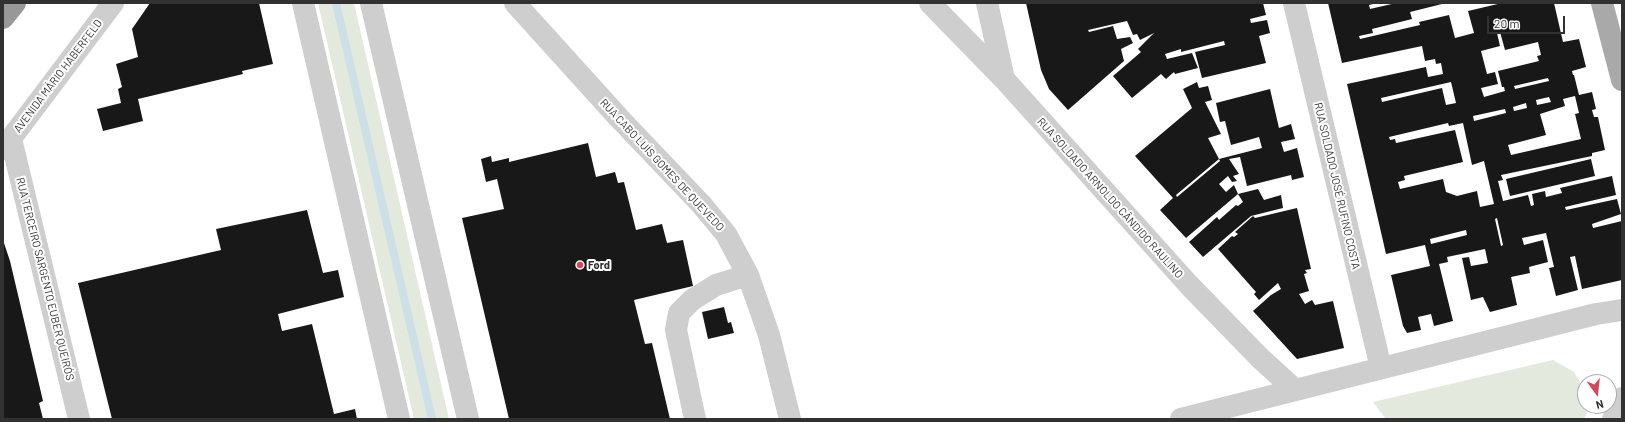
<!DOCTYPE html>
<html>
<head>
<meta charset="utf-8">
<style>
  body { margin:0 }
  #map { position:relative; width:1625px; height:422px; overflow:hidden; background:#fff; font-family:Barlow,sans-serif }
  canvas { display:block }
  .frame { position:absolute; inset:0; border:4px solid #313131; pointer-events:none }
  .north { position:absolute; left:1577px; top:374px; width:40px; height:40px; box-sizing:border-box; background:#fff; border:1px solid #adadad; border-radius:50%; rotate:165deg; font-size:11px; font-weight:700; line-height:16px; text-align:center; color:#313131 }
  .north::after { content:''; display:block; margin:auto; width:14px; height:18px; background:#d04a5e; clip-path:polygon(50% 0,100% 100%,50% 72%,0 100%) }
  .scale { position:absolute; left:1487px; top:16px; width:78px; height:18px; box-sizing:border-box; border:2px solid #313131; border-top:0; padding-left:5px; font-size:12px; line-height:14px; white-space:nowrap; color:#313131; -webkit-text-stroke:3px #fff; paint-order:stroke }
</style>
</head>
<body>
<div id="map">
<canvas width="1625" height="422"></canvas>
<div class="frame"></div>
<div class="north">N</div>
<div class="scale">20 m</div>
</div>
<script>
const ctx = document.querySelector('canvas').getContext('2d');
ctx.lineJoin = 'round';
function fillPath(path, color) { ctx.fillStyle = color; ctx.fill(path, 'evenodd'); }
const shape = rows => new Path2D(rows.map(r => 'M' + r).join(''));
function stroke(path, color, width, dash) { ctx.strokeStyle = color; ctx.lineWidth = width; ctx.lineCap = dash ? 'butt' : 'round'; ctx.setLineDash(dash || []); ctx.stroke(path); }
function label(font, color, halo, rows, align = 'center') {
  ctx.font = font + ' Barlow,sans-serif'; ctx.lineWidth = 4; ctx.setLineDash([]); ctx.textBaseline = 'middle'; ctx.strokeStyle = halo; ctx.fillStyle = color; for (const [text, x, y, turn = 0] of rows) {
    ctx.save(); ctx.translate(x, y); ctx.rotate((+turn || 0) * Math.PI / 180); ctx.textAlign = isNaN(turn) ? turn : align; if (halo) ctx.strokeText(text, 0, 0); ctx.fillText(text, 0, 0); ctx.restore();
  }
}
const green = shape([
  [318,3,354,3,449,419,414,419],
  [1553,360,1574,372,1585,391,1585,406,1590,407,1584,419,1386,419,1373,402]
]);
const stream = shape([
  [336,3,432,419]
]);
const building = shape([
  [150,3,259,3,273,64,242,71,243,74,138,99,143,121,103,131,97,109,121,103,118,89,122,87,116,64,138,57,132,29],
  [1026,3,1263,3,1266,15,1250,19,1251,23,1267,20,1270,33,1259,36,1266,63,1202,78,1195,52,1225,45,1224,41,1181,52,1181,49,1165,54,1167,59,1192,53,1198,68,1175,74,1174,72,1166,79,1161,74,1132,98,1113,76,1141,52,1138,49,1154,33,1140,40,1137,34,1133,35,1127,21,1088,30,1089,32,1113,26,1117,39,1130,37,1133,43,1121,49,1124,61,1068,110,1049,89,1041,70],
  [1328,3,1377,3,1369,5,1370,9,1396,3,1446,3,1410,12,1412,19,1372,29,1373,33,1359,36,1360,39,1420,25,1419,22,1449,15,1455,38,1474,33,1468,11,1502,3,1554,3,1563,42,1579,39,1586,67,1572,71,1573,75,1574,75,1579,95,1592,92,1596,109,1592,110,1594,117,1598,117,1605,150,1592,153,1592,156,1501,175,1503,180,1498,181,1503,201,1528,195,1531,206,1534,205,1532,194,1545,191,1546,197,1562,193,1560,188,1612,176,1616,195,1565,207,1566,210,1617,199,1621,214,1592,224,1593,228,1622,221,1622,280,1582,289,1575,256,1570,257,1578,290,1556,296,1549,268,1554,267,1546,233,1522,238,1524,245,1543,240,1548,262,1529,267,1530,273,1511,277,1517,305,1490,312,1483,297,1471,300,1462,258,1469,257,1471,266,1488,263,1485,249,1447,257,1448,262,1439,264,1453,321,1434,326,1431,314,1418,317,1421,330,1407,333,1403,326,1391,275,1430,266,1425,245,1386,254,1347,84,1426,67,1428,77,1443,74,1441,63,1436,64,1435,59,1425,61,1422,46,1342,63],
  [1500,32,1505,50,1538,42,1541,55,1537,56,1539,61,1498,71,1502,87,1504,87,1505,91,1484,97,1481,88,1498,84,1495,72,1487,74,1481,51,1500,46,1497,33],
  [1548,78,1549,81,1515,89,1514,86],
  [1451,82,1456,103,1446,105,1442,88,1382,102,1381,98],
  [1575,96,1579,113,1575,114,1581,139,1511,155,1508,145,1546,135,1540,114,1565,106,1563,99],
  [1549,97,1551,102,1537,105,1536,100],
  [1526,103,1527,108,1514,111,1513,107],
  [1505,109,1506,113,1474,121,1473,116],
  [1448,123,1449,126,1463,123,1472,165,1484,161,1494,204,1480,207,1477,191,1457,196,1446,192,1443,179,1400,189,1398,182,1405,180,1404,176,1463,162,1455,130,1396,143,1395,139,1390,140,1389,137],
  [1497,218,1503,245,1501,246,1495,219],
  [1466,230,1467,235,1431,244,1430,239],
  [1197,82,1199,88,1208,86,1212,100,1205,102,1221,134,1208,138,1219,159,1176,195,1177,197,1220,161,1219,159,1262,148,1259,137,1231,145,1225,121,1220,122,1216,103,1270,89,1279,128,1291,124,1295,139,1281,142,1284,152,1297,148,1304,177,1292,180,1291,175,1247,186,1240,157,1229,159,1239,174,1233,176,1237,181,1232,182,1228,176,1219,184,1226,192,1234,185,1238,194,1258,189,1264,200,1281,195,1283,208,1251,216,1203,257,1189,242,1217,217,1219,220,1236,205,1238,206,1243,202,1238,194,1186,238,1160,210,1173,198,1135,156,1192,108,1183,89],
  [588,143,596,177,615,172,618,183,624,182,636,230,662,224,667,243,683,240,693,286,634,300,645,344,652,343,670,419,509,419,462,218,504,209,497,179,486,182,481,159,491,156,492,162,509,158,509,162],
  [1591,159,1595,176,1510,196,1506,179],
  [1297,208,1311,269,1305,270,1307,273,1304,274,1309,291,1299,294,1305,304,1312,300,1315,305,1333,301,1344,348,1297,359,1253,311,1271,295,1281,289,1278,283,1259,300,1254,294,1256,292,1218,249,1232,236,1234,237,1238,234,1235,232,1253,216,1255,218],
  [307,210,323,273,338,270,344,297,278,314,282,331,312,324,334,414,355,409,357,419,112,419,78,283,221,250,216,229],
  [3,240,10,261,43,401,39,403,43,419,3,419],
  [724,307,728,323,731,322,734,333,708,339,702,312]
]);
const minor = shape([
  [303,3,399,419],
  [371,3,468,419],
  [515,3,619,118,701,204,726,234,748,275,769,335,790,419],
  [930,3,1004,79,1189,285,1260,358,1294,389],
  [987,3,1004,79],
  [1294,3,1381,368],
  [11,139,79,419],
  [3,149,113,3],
  [695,419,676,330,679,313,692,300,716,285,748,275],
  [1181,419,1596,314,1622,310],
  [1613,419,1622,398]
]);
const major = shape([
  [1602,3,1622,80]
]);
const highway = shape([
  [3,18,15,3]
]);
const markers = [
  [580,265,4,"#d04a5e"]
];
const streetNames = [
  ["AVENIDA MÁRIO HABERFELD",58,76,-53],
  ["RUA CABO LUÍS GOMES DE QUEVEDO",662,165,47],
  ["RUA SOLDADO JOSÉ RUFINO COSTA",1337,186,77],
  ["RUA SOLDADO ARNOLDO CÂNDIDO RAULINO",1110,198,48],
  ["RUA TERCEIRO SARGENTO EUBER QUEIRÓS",45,279,76]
];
const poiNames = [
  ["Ford",588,265]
];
fillPath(green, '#e4e9de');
stroke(stream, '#cddfe7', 8);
fillPath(building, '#181818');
stroke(minor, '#cecece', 22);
stroke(major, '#a9a9a9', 22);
stroke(highway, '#989898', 22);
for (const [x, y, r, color] of markers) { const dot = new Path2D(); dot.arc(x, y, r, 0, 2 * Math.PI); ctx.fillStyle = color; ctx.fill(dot); stroke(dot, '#fff', 1.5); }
label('11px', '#313131', '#fff', streetNames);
label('bold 11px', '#313131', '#fff', poiNames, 'left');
</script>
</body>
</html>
